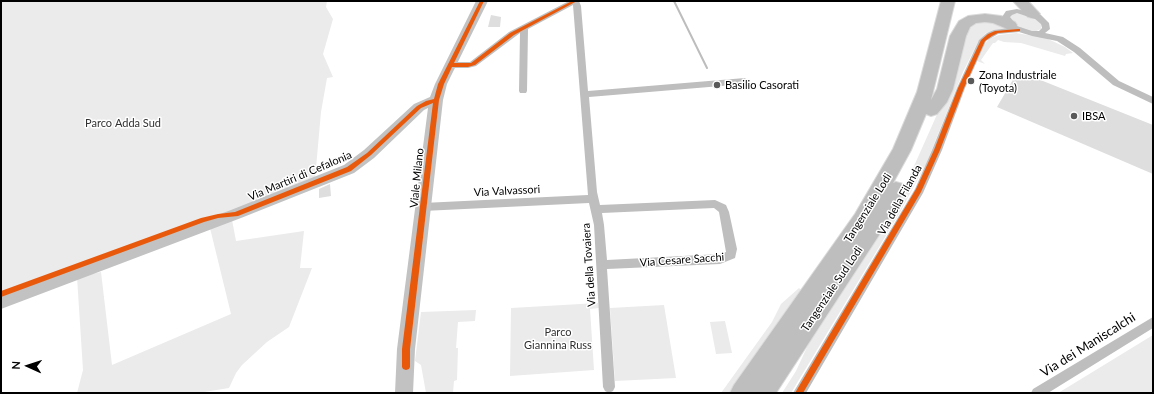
<!DOCTYPE html>
<html>
<head>
<meta charset="utf-8">
<style>
  body { margin:0 }
  #map { position:relative; width:1154px; height:394px; overflow:hidden; background:#fff; font-family:Lato,sans-serif }
  canvas { display:block }
  .frame { position:absolute; inset:0; border:2px solid #000; pointer-events:none }
  .north { position:absolute; left:8px; top:346px; width:40px; height:40px; -webkit-text-stroke:3px #fff; paint-order:stroke; rotate:273deg; font-size:11px; font-weight:700; line-height:16px; text-align:center; color:#000 }
  .north::after { content:''; display:block; margin:auto; width:14px; height:18px; background:#000; clip-path:polygon(50% 0,100% 100%,50% 72%,0 100%) }
</style>
</head>
<body>
<div id="map">
<canvas width="1154" height="394"></canvas>
<div class="frame"></div>
<div class="north">N</div>
</div>
<script>
const ctx = document.querySelector('canvas').getContext('2d');
ctx.lineJoin = 'round';
function fillPath(path, color) { ctx.fillStyle = color; ctx.fill(path, 'evenodd'); }
const shape = rows => new Path2D(rows.map(r => 'M' + r).join(''));
function stroke(path, color, width, dash) { ctx.strokeStyle = color; ctx.lineWidth = width; ctx.lineCap = dash ? 'butt' : 'round'; ctx.setLineDash(dash || []); ctx.stroke(path); }
function label(font, color, halo, rows, align = 'center') {
  ctx.font = font + ' Lato,sans-serif'; ctx.lineWidth = 3; ctx.setLineDash([]); ctx.textBaseline = 'middle'; ctx.strokeStyle = halo; ctx.fillStyle = color; for (const [text, x, y, turn = 0] of rows) {
    ctx.save(); ctx.translate(x, y); ctx.rotate((+turn || 0) * Math.PI / 180); ctx.textAlign = isNaN(turn) ? turn : align; if (halo) ctx.strokeText(text, 0, 0); ctx.fillText(text, 0, 0); ctx.restore();
  }
}
const green = shape([
  [1,1,327,1,326,7,333,19,323,54,333,77,327,78,321,112,315,179,1,298],
  [1017,12,1028,14,1041,23,1041,29,1034,32,1017,29,1007,17],
  [987,20,1006,29,986,33,978,42,963,72,926,164,899,214,791,393,782,393,796,371,814,332,888,217,906,184,939,110,969,25],
  [1016,33,1046,38,1065,47,1073,53,1066,54,1065,56,1021,43,1004,42,998,40,995,43,993,43,981,60,985,64,977,61,984,45,989,39,999,35],
  [232,220,236,241,304,231,300,268,312,268,289,327,267,342,242,365,236,373,229,388,198,393,77,393,83,370,77,277,101,272,112,365,231,314,210,228],
  [799,288,802,291,730,393,721,393,772,322,781,304],
  [598,303,599,308,590,309,594,370,510,376,511,308],
  [664,305,676,378,615,381,610,308],
  [476,310,475,321,458,322,456,348,458,348,457,380,454,381,453,393,426,393,421,365,415,361,421,312],
  [725,321,732,353,716,354,710,322],
  [1153,335,1153,393,1058,393,1068,387]
]);
const stream = shape([
  [674,1,707,68]
]);
const building = shape([
  [491,15,501,17,500,27,488,27],
  [1018,71,1153,125,1153,174,997,107],
  [330,184,331,196,319,198,319,189]
]);
const street = shape([
  [569,1,579,1,581,6,588,91,745,78,749,81,745,84,589,97,597,192,600,205,715,200,726,205,729,212,737,249,735,258,720,264,607,269,615,387,613,391,609,393,605,391,603,387,594,225,589,203,423,211,419,210,418,207,419,204,423,203,588,195,573,5,528,29,527,91,526,93,520,93,519,91,520,33,476,66,468,68,451,68,447,65,451,62,470,62,509,32,569,1],
  [714,208,719,212,726,252,720,254,607,260,604,225,602,213,714,208],
  [1017,9,1041,15,1049,23,1050,29,1045,33,1063,37,1080,48,1119,81,1153,97,1153,104,1113,85,1074,52,1057,41,1032,36,1019,32,998,34,986,41,965,88,942,150,923,193,806,393,793,393,915,189,932,150,957,88,979,40,987,33,994,30,1010,28,1002,17,1006,11,1017,9],
  [1017,13,1035,19,1041,24,1042,28,1039,31,1032,31,1017,26,1010,17,1012,15,1017,13],
  [1153,317,1153,328,1048,393,1031,393,1033,389,1153,317]
]);
const secondary = shape([
  [476,1,488,1,447,84,443,100,415,349,413,393,395,393,397,349,428,108,424,110,374,158,354,173,241,218,1,309,1,294,231,210,344,165,364,150,414,104,430,97,435,84,476,1]
]);
const highway = shape([
  [941,1,955,1,931,100,937,89,950,36,959,21,968,16,985,14,1001,16,1015,22,1017,25,1015,28,1010,30,993,23,985,22,976,23,970,27,966,36,953,89,947,102,937,114,931,116,926,114,911,150,893,183,896,182,903,184,905,189,881,232,776,393,730,393,734,385,855,214,893,149,917,92,941,1],
  [1013,1,1028,1,1040,14,1038,17,1033,18,1028,17,1013,1]
]);
const cycleway = shape([
  [480,1,484,1,454,63,471,63,510,33,572,1,577,1,514,35,475,65,468,67,452,67,444,84,439,100,410,349,410,367,409,369,406,370,403,369,402,367,402,349,433,103,421,108,371,155,351,171,238,216,218,218,204,222,1,297,1,291,201,218,218,214,235,212,347,167,367,153,417,106,426,101,434,99,438,84,480,1],
  [1018,29,1020,29,1020,31,998,33,992,36,985,41,964,88,940,150,921,192,803,393,795,393,916,189,934,150,958,88,981,40,988,34,995,31,1018,29]
]);
const markers = [
  [971,81,4,"#595959"],
  [717,85,4,"#595959"],
  [1074,116,4,"#595959"]
];
const poiNames = [
  ["Zona Industriale",979,75],
  ["(Toyota)",979,88],
  ["Basilio Casorati",725,85],
  ["IBSA",1082,116]
];
const parkNames = [
  ["Parco Adda Sud",123,123],
  ["Parco",558,332],
  ["Giannina Russ",558,345]
];
const streetNames = [
  ["Via Martiri di Cefalonia",300,176,-23],
  ["Viale Milano",417,178,-84],
  ["Via Valvassori",507,191,-3],
  ["Via della Filanda",900,200,-61],
  ["Tangenziale Lodi",868,208,-58],
  ["Via Cesare Sacchi",682,260,-4],
  ["Via della Tovaiera",589,265,-94],
  ["Tangenziale Sud Lodi",832,289,-56]
];
const nearStreetnames = [
  ["Via dei Maniscalchi",1088,345,-32]
];
fillPath(green, '#ebebeb');
stroke(stream, '#bdbdbd', 2);
fillPath(building, '#dedede');
stroke(highway, '#dbdbdb', 2);
fillPath(street, '#bebebe');
fillPath(secondary, '#c2c2c2');
fillPath(highway, '#bebebe');
fillPath(cycleway, '#e8590c');
for (const [x, y, r, color] of markers) { const dot = new Path2D(); dot.arc(x, y, r, 0, 2 * Math.PI); ctx.fillStyle = color; ctx.fill(dot); stroke(dot, '#fff', 1.5); }
label('11px', '#000', '#fff', poiNames, 'left');
label('11px', '#313131', '#fff', parkNames);
label('11px', '#000', '#fff', streetNames);
label('13px', '#000', '#fff', nearStreetnames);
</script>
</body>
</html>
